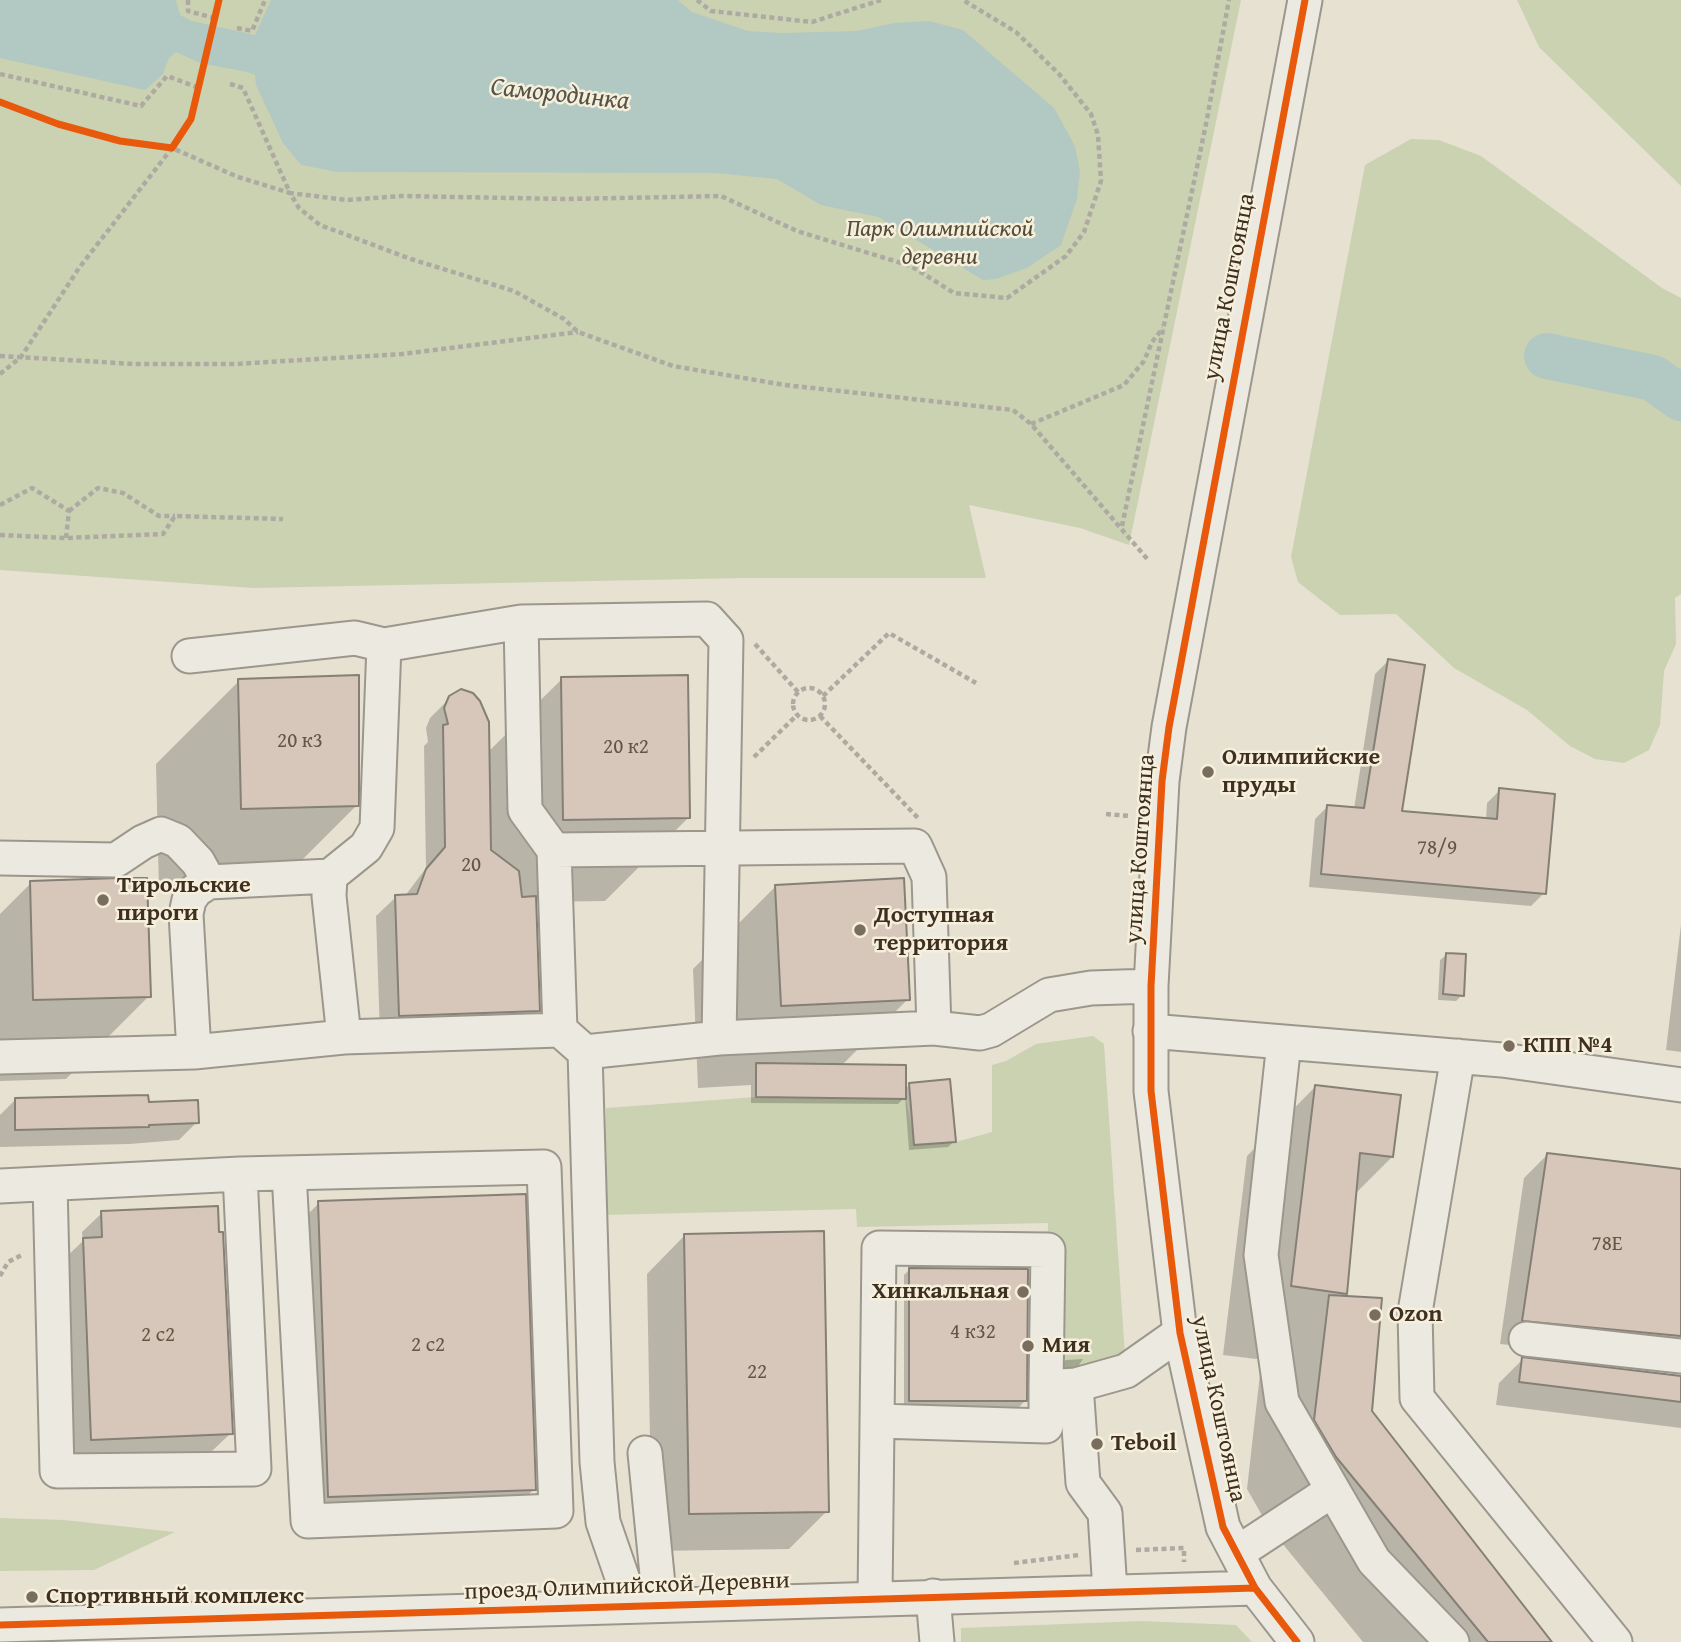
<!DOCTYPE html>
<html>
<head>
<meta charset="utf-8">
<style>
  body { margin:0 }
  canvas { display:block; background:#e6e1d1 }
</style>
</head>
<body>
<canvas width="1681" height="1642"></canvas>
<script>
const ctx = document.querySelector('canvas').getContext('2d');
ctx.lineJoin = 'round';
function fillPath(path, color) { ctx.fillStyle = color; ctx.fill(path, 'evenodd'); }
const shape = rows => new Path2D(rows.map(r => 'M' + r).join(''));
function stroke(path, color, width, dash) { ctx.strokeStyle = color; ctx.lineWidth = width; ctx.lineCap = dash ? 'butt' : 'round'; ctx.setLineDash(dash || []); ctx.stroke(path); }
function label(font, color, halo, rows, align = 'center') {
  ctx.font = font + ' "Gentium Book Plus",serif'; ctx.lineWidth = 5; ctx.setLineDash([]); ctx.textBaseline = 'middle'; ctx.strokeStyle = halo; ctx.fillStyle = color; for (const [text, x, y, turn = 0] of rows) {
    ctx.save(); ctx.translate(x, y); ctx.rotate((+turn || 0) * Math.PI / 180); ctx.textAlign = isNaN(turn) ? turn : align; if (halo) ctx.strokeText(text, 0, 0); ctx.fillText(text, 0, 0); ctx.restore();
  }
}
const green = shape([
  [0,0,1241,0,1129,545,1080,528,969,505,986,578,743,578,253,588,0,570],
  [1517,0,1681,0,1681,186,1539,47],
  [1411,139,1439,140,1481,156,1662,288,1681,298,1681,594,1675,598,1676,644,1664,671,1660,725,1649,750,1624,763,1595,759,1570,746,1527,710,1454,668,1396,614,1340,615,1298,582,1291,557,1365,165],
  [1093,1036,1104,1044,1126,1371,1046,1387,1048,1223,857,1227,856,1209,603,1215,606,1108,756,1097,906,1099,915,1145,956,1142,992,1132,992,1065,1006,1061,1036,1044],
  [0,1518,64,1520,175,1532,94,1570,0,1571],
  [1142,1621,1236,1625,1252,1642,961,1642,961,1628]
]);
const water = shape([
  [0,0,176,0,180,15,192,21,255,35,271,0,678,0,692,12,748,31,782,33,857,31,894,23,929,21,963,30,1054,108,1075,146,1080,172,1077,199,1061,245,1027,268,996,279,983,280,878,217,821,205,777,179,715,173,337,172,301,165,283,143,256,85,255,75,247,72,200,63,176,52,169,58,163,74,145,90,0,58]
]);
const shadow = shape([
  [1388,661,1400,813,1486,820,1487,803,1500,790,1544,893,1531,906,1309,887,1315,819,1328,806,1354,809,1375,674],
  [562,679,688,818,605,901,535,902,538,1011,519,1030,380,1035,376,916,396,897,405,896,426,868,424,746,428,742,426,728,430,718,450,698,487,753],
  [239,681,357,805,274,888,159,892,156,764],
  [31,883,149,996,66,1079,0,1081,0,914],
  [776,886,908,999,841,1066,904,1091,910,1084,954,1141,948,1147,909,1150,905,1097,898,1104,751,1103,751,1085,698,1088,693,969],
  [1681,925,1681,1052,1666,1050],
  [1446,955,1462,995,1456,1001,1438,1000,1440,960],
  [1315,1087,1392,1157,1355,1194,1345,1293,1341,1297,1370,1412,1549,1642,1363,1642,1268,1526,1247,1489,1261,1365,1265,1360,1223,1355,1247,1156],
  [15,1100,147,1103,197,1122,179,1140,129,1144,0,1147,0,1115],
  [1548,1154,1681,1171,1681,1363,1500,1344,1524,1178],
  [319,1203,534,1489,521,1502,316,1509,306,1216],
  [102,1213,231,1433,211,1452,73,1458,64,1259,83,1241,82,1232],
  [685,1235,827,1511,789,1549,652,1551,647,1274],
  [910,1269,1025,1401,1019,1407,904,1406,904,1275],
  [1083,1359,1077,1368,1060,1371,1060,1366,1066,1360],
  [1523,1359,1681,1378,1681,1428,1496,1405,1499,1383]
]);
const river = shape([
  [1547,356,1653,378,1681,398]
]);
const building = shape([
  [1388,659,1425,665,1402,811,1497,819,1499,788,1555,794,1546,894,1321,874,1327,805,1364,808,1388,659],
  [359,675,359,806,241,809,238,679,359,675],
  [688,675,690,818,563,820,561,677,688,675],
  [461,689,473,693,480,701,489,722,491,850,519,871,522,897,536,896,540,1011,399,1016,395,895,417,894,426,869,445,847,443,725,448,724,444,708,449,696,461,689],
  [119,878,147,878,151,997,33,1000,30,881,119,878],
  [904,878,910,1000,781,1006,775,885,904,878],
  [1446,953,1466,954,1464,996,1443,994,1446,953],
  [756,1063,906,1065,906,1099,756,1097,756,1063],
  [950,1079,956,1142,914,1145,909,1083,950,1079],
  [1315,1085,1401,1095,1393,1157,1360,1153,1347,1294,1291,1286,1315,1085],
  [148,1095,149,1102,198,1100,199,1123,149,1125,149,1127,15,1130,15,1098,148,1095],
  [1547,1153,1681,1169,1681,1336,1522,1321,1547,1153],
  [526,1194,536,1490,328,1497,318,1201,526,1194],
  [218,1206,219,1232,223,1232,233,1434,91,1440,83,1238,102,1237,101,1211,218,1206],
  [824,1231,829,1512,689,1514,684,1234,824,1231],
  [909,1268,1028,1269,1027,1401,909,1401,909,1268],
  [1329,1295,1382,1298,1372,1411,1552,1642,1488,1642,1336,1457,1314,1420,1329,1295],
  [1522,1357,1681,1376,1681,1402,1519,1382,1522,1357]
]);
const path = shape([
  [188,0,188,11,214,18],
  [697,0,711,11,812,22,881,0],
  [237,28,252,31,265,0],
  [0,74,141,106,167,76,199,88],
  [230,84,243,88,290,193,347,200,401,196,567,199,721,196,797,231,911,266,954,293,1007,298,1066,256,1084,232,1101,181,1098,135,1091,114,1059,74,1016,32,963,0],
  [0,356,134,364,236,364,402,354,578,332],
  [0,374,21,357,79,268,172,148,238,177,290,193,299,208,320,225,411,259,514,291,564,319,578,332,673,366,785,385,1013,410,1031,424,1149,561],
  [1031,424,1124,385,1144,361,1152,342,1163,328],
  [0,505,32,488,69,511,66,538],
  [69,511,98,488,123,493,159,516,175,516],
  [1122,526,1206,124,1229,0],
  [0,535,66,538,163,534,175,516,283,519],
  [755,644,798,692],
  '793 704a16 16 0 1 1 32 0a16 16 0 1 1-32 0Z',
  [823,696,889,633,976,683],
  [820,716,918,818],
  [754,757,797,715],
  [1106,814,1130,816],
  [0,1276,8,1262,24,1254],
  [1136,1550,1184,1548,1184,1562],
  [1014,1563,1079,1555]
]);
const minor = shape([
  [521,622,525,810,554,850,560,1030,585,1052,719,1038,934,1028,980,1033,991,1030,1049,995,1091,988,1151,986],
  [189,656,355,638,384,645],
  [554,850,915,846,929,877,934,1028],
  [0,858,116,860,143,842,161,834,178,841,198,862,209,882],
  [560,1030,344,1037,329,896,330,876,366,847,377,828,384,645,521,622,707,619,726,640,719,1038],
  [1150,1031,1502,1060,1681,1085],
  [1284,1042,1261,1255,1282,1402,1374,1561,1452,1642],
  [194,1052,186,914,189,900,196,890,209,882,330,876],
  [585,1052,597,1462,603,1522,632,1606],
  [1458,1056,1415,1312,1417,1398,1615,1642],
  [0,1057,194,1052,344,1037],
  [50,1184,57,1471,254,1469,240,1174],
  [0,1186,240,1174,544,1167,556,1511,308,1521,289,1173],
  [1526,1339,1681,1356],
  [877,1421,1046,1426,1046,1387],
  [645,1453,660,1605],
  [1237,1553,1333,1490],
  [1110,1591,1105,1513,1083,1483,1076,1385,1126,1371,1180,1333],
  [933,1596,937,1642],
  [875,1598,879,1248,1048,1250,1046,1387,1076,1385],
  [0,1625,1255,1588],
  [1297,1642,1255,1588,1223,1527,1180,1333,1151,1091,1151,986,1162,781,1169,727,1305,0]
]);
const cycleway = shape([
  [0,102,58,124,120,141,172,148,191,119,219,0],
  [0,1625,1255,1588],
  [1297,1642,1255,1588,1223,1527,1180,1333,1151,1091,1151,986,1162,781,1169,727,1305,0]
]);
const markers = [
  [1208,772,7,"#796d5f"],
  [103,900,7,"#796d5f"],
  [860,930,7,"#796d5f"],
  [1509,1046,7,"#796d5f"],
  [1023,1292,7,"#796d5f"],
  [1375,1315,7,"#796d5f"],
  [1028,1346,7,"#796d5f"],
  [1097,1444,7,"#796d5f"],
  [32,1597,7,"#796d5f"]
];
const numberNames = [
  ["20 к3",300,742],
  ["20 к2",626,748],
  ["78/9",1437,849],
  ["20",471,866],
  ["78Е",1607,1245],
  ["4 к32",973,1333],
  ["2 с2",158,1336],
  ["2 с2",428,1346],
  ["22",757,1373]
];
const parkNames = [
  ["Парк Олимпийской",940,230],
  ["деревни",940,258]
];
const streetNames = [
  ["улица Коштоянца",1230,287,-79],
  ["улица Коштоянца",1141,849,-86],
  ["улица Коштоянца",1218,1409,78],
  ["проезд Олимпийской Деревни",627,1587,-2]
];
const poiNames = [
  ["Олимпийские",1222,758],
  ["пруды",1222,786],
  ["Тирольские",117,886],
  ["пироги",117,914],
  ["Доступная",874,916],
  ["территория",874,944],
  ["КПП №4",1523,1046],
  ["Хинкальная",1009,1292,"right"],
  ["Ozon",1389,1315],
  ["Мия",1042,1346],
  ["Teboil",1111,1444],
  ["Спортивный комплекс",46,1597]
];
const waterNames = [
  ["Самородинка",560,95,6]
];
fillPath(green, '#cbd2b2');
fillPath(water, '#b2c8c2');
fillPath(shadow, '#0003');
stroke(river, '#b2c8c2', 46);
fillPath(building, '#d6c7ba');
stroke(building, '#857f75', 2);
stroke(minor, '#9c978d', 37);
stroke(path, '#adaaa2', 4.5, [5, 3.5]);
stroke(minor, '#ece9e0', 33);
stroke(cycleway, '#e8590c', 7);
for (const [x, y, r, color] of markers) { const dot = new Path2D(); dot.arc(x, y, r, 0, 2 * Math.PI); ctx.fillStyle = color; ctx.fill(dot); stroke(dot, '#f5efdb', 2.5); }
label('21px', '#645547', null, numberNames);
label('italic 24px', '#564d39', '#f5efdb', parkNames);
label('24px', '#3e2f21', '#f5efdb', streetNames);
label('bold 24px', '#3e2f21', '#f5efdb', poiNames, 'left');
label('italic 26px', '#555348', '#f5efdb', waterNames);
</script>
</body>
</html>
